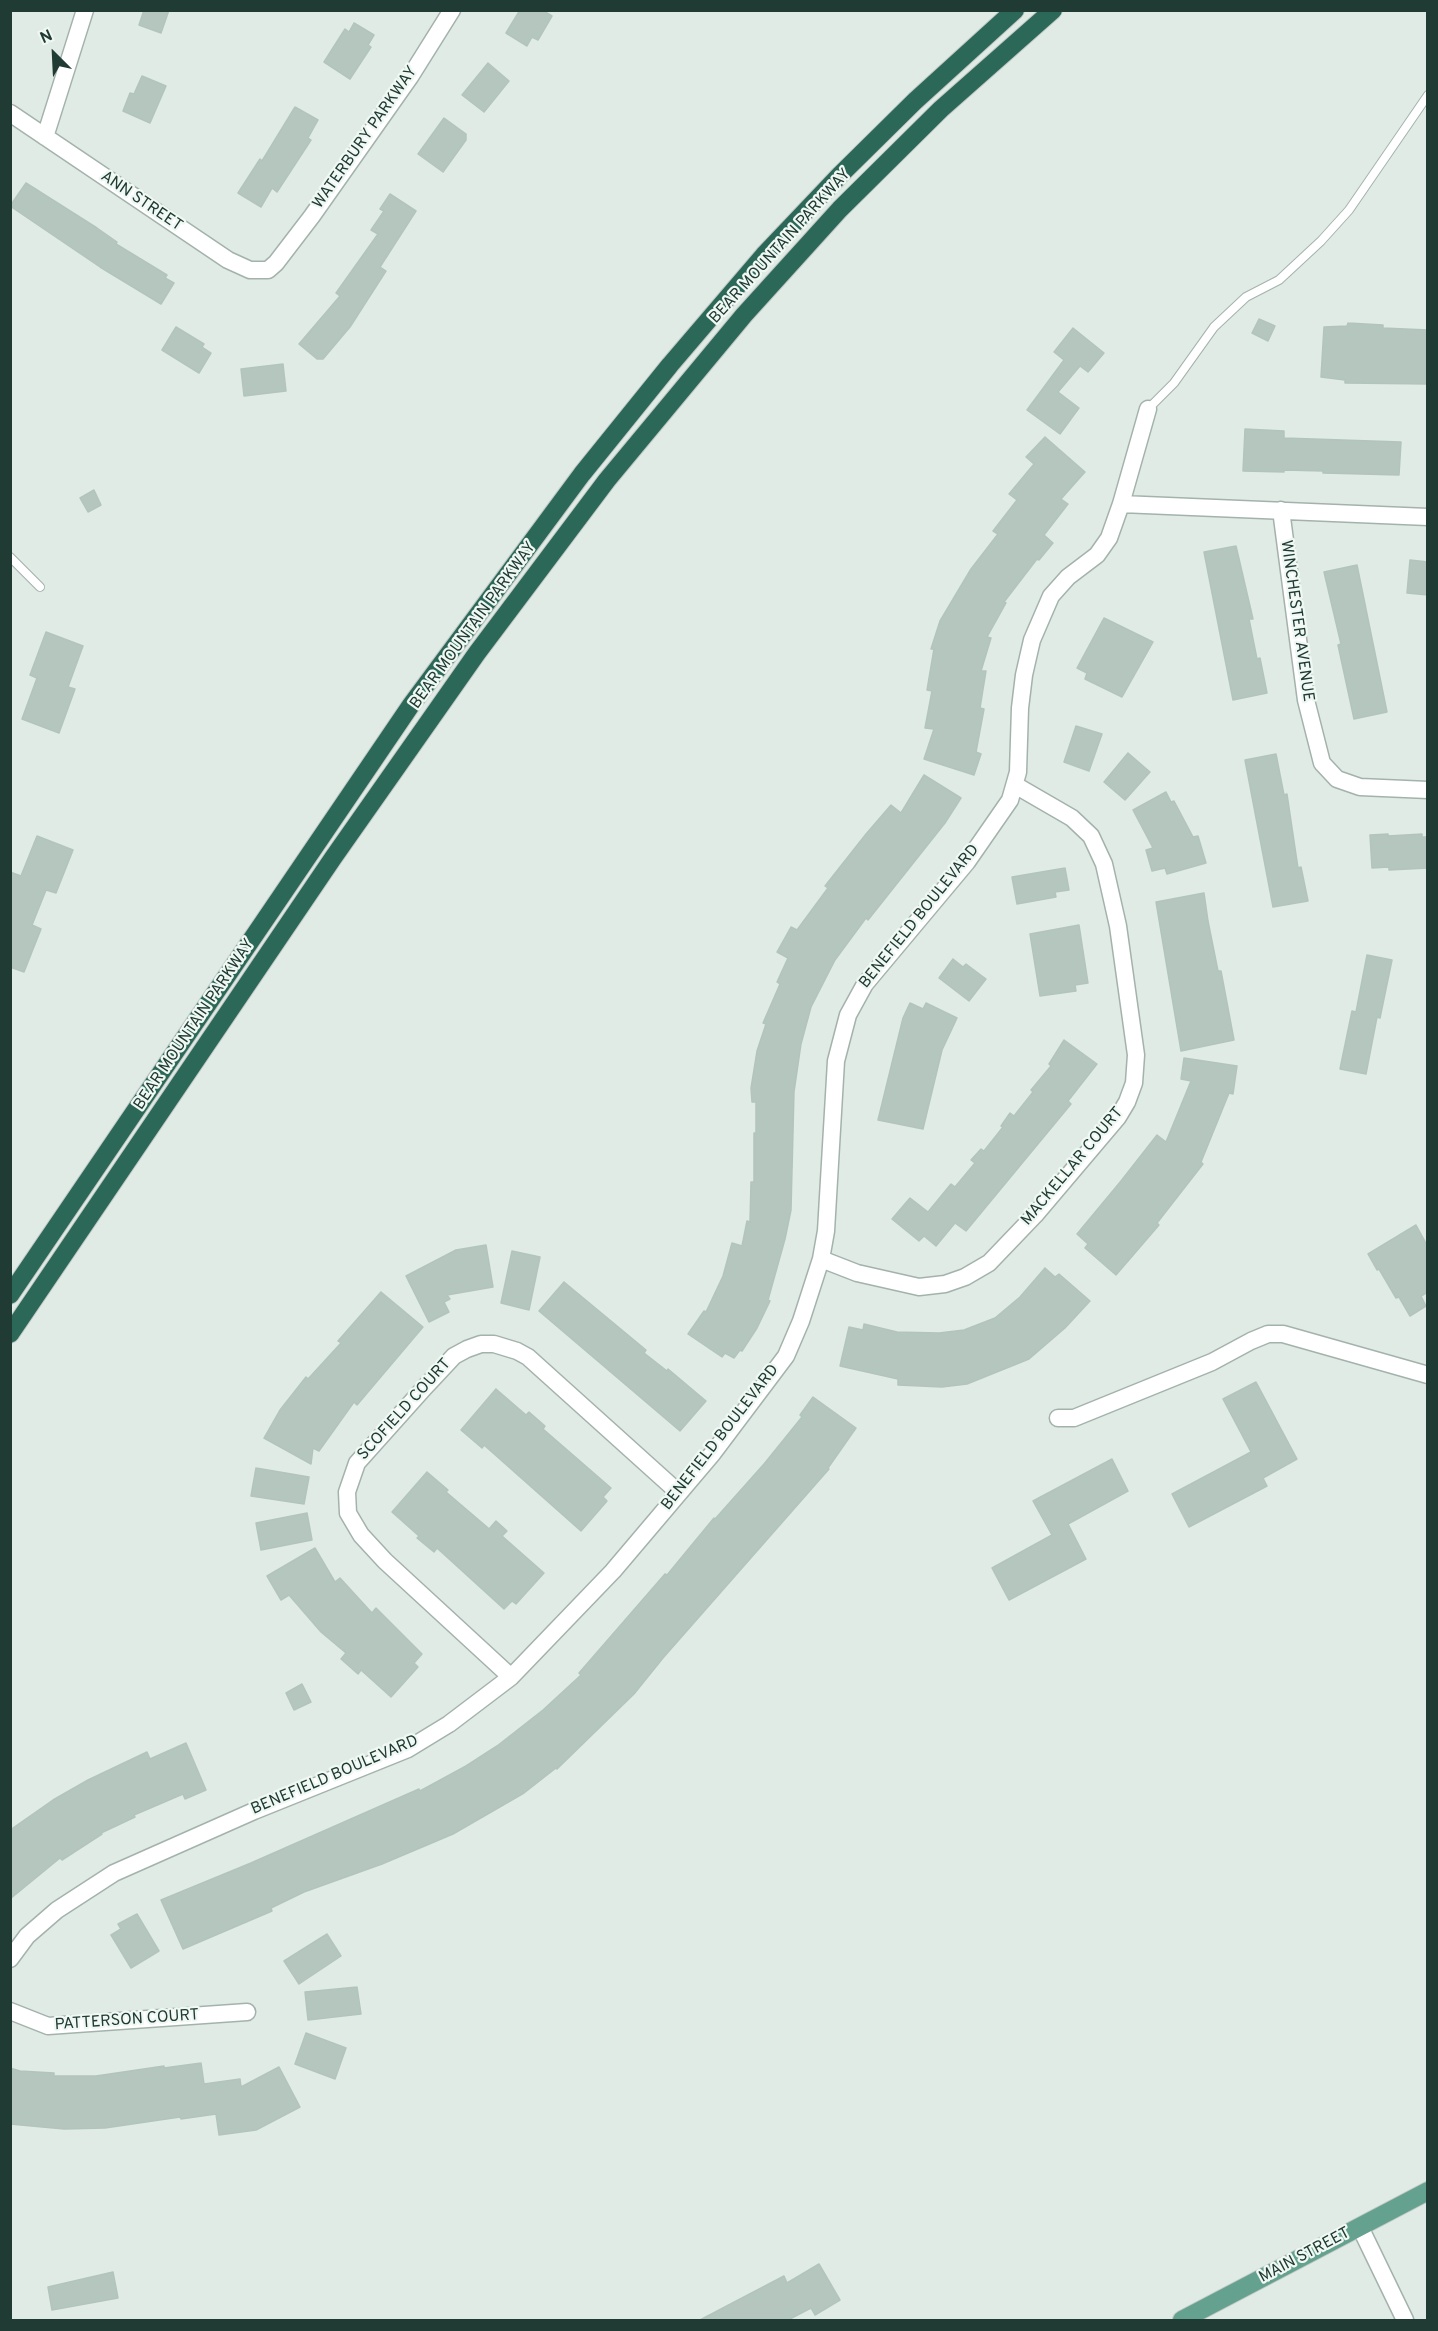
<!DOCTYPE html>
<html>
<head>
<meta charset="utf-8">
<style>
  body { margin:0 }
  #map { position:relative; width:1438px; height:2331px; overflow:hidden; background:#e0ebe5; font-family:Overpass,sans-serif }
  canvas { display:block }
  .frame { position:absolute; inset:0; border:12px solid #203b33; pointer-events:none }
  .north { position:absolute; left:24px; top:24px; width:60px; height:60px; -webkit-text-stroke:4px #f0f8f4; paint-order:stroke; rotate:336deg; font-size:16px; font-weight:700; line-height:24px; text-align:center; color:#203b33 }
  .north::after { content:''; display:block; margin:auto; width:21px; height:27px; background:#203b33; clip-path:polygon(50% 0,100% 100%,50% 72%,0 100%) }
</style>
</head>
<body>
<div id="map">
<canvas width="1438" height="2331"></canvas>
<div class="frame"></div>
<div class="north">N</div>
</div>
<script>
const ctx = document.querySelector('canvas').getContext('2d');
ctx.lineJoin = 'round';
function fillPath(path, color) { ctx.fillStyle = color; ctx.fill(path, 'evenodd'); }
const shape = rows => new Path2D(rows.map(r => 'M' + r).join(''));
function stroke(path, color, width, dash) { ctx.strokeStyle = color; ctx.lineWidth = width; ctx.lineCap = dash ? 'butt' : 'round'; ctx.setLineDash(dash || []); ctx.stroke(path); }
function label(font, color, halo, rows, align = 'center') {
  ctx.font = font + ' Overpass,sans-serif'; ctx.lineWidth = 4.5; ctx.setLineDash([]); ctx.textBaseline = 'middle'; ctx.strokeStyle = halo; ctx.fillStyle = color; for (const [text, x, y, turn = 0] of rows) {
    ctx.save(); ctx.translate(x, y); ctx.rotate((+turn || 0) * Math.PI / 180); ctx.textAlign = isNaN(turn) ? turn : align; if (halo) ctx.strokeText(text, 0, 0); ctx.fillText(text, 0, 0); ctx.restore();
  }
}
const building = shape([
  [144,10,169,10,161,33,139,25,144,10],
  [520,10,542,10,552,16,538,40,532,37,527,46,506,33,520,10],
  [354,23,374,35,368,45,371,47,350,79,324,62,345,29,349,32,354,23],
  [488,63,509,81,484,112,462,95,488,63],
  [142,76,166,86,150,123,123,111,130,93,134,94,142,76],
  [295,107,318,120,308,138,311,140,277,192,272,188,261,207,238,193,260,159,262,161,295,107],
  [444,118,466,134,466,140,443,172,418,154,444,118],
  [26,183,97,228,117,242,116,244,167,275,165,278,174,283,161,304,100,267,10,206,26,183],
  [390,194,416,211,380,267,386,271,350,327,323,359,317,359,299,344,340,296,336,293,378,234,371,230,384,211,380,209,390,194],
  [1259,319,1275,326,1268,341,1252,333,1259,319],
  [1348,323,1383,325,1383,328,1428,330,1428,384,1345,383,1345,380,1321,377,1324,327,1347,326,1348,323],
  [176,327,204,344,202,347,211,353,199,373,162,350,176,327],
  [1073,328,1104,353,1088,372,1080,366,1058,392,1079,408,1060,434,1027,410,1064,360,1054,352,1073,328],
  [283,364,286,391,244,396,241,369,283,364],
  [1245,429,1284,431,1284,438,1401,442,1399,475,1323,473,1323,471,1284,470,1284,472,1243,471,1245,429],
  [1045,437,1085,472,1061,499,1068,504,1044,535,1053,543,1039,560,1037,559,1004,602,1006,603,987,637,991,638,981,671,986,671,980,708,984,709,976,752,981,754,974,775,924,759,934,729,925,728,932,691,927,690,934,649,931,649,940,621,971,569,998,534,993,531,1017,500,1009,494,1034,464,1026,457,1045,437],
  [94,490,101,505,88,512,80,498,94,490],
  [1236,546,1253,619,1249,619,1257,659,1260,658,1267,693,1233,700,1204,552,1236,546],
  [1410,560,1428,562,1428,595,1407,593,1410,560],
  [1357,565,1387,712,1354,719,1338,645,1341,644,1324,572,1357,565],
  [1104,618,1153,642,1122,697,1085,679,1087,673,1077,668,1104,618],
  [46,632,83,646,68,687,75,689,59,733,22,719,37,678,30,675,46,632],
  [1076,726,1102,734,1089,771,1064,762,1076,726],
  [1128,753,1150,772,1125,800,1104,782,1128,753],
  [1276,754,1284,795,1287,794,1298,868,1301,867,1308,901,1273,907,1245,760,1276,754],
  [924,775,961,798,945,823,868,920,866,918,835,960,811,1007,801,1044,794,1092,791,1210,785,1239,768,1300,770,1301,757,1328,742,1351,740,1350,734,1358,725,1353,722,1357,688,1334,704,1311,706,1312,723,1276,732,1243,742,1246,747,1221,750,1222,751,1182,754,1182,754,1133,756,1133,756,1102,752,1102,751,1088,757,1051,766,1024,763,1023,780,984,777,982,788,958,777,952,791,927,797,930,828,888,825,886,866,834,891,805,901,813,924,775],
  [1166,792,1171,802,1174,801,1193,837,1198,836,1206,863,1167,874,1165,868,1152,871,1146,850,1153,848,1133,810,1166,792],
  [1388,834,1388,836,1422,834,1422,837,1428,837,1428,868,1389,870,1389,867,1372,868,1370,835,1388,834],
  [37,836,73,850,56,893,46,890,32,925,41,929,24,972,10,967,10,872,21,876,37,836],
  [1065,868,1069,890,1055,892,1056,897,1017,904,1012,877,1065,868],
  [1204,893,1208,921,1218,971,1221,971,1234,1040,1181,1051,1156,902,1204,893],
  [1079,925,1088,983,1075,985,1076,991,1040,996,1030,934,1079,925],
  [1367,955,1392,960,1380,1018,1377,1017,1366,1074,1340,1069,1352,1011,1356,1012,1367,955],
  [953,959,963,967,966,964,986,979,969,1001,939,978,953,959],
  [910,1003,923,1009,926,1003,957,1018,942,1050,923,1129,878,1120,903,1018,910,1003],
  [1064,1040,1097,1064,1068,1101,1071,1104,966,1231,955,1223,936,1246,924,1236,919,1241,892,1219,910,1198,928,1212,951,1184,955,1187,975,1163,971,1160,981,1149,984,1151,1003,1127,1001,1126,1010,1113,1014,1116,1033,1092,1031,1090,1051,1066,1049,1064,1064,1040],
  [1184,1058,1237,1066,1233,1094,1229,1093,1201,1162,1203,1164,1157,1223,1159,1225,1116,1275,1085,1248,1088,1244,1077,1234,1121,1181,1157,1135,1166,1142,1191,1081,1181,1079,1184,1058],
  [1416,1225,1428,1247,1428,1292,1421,1296,1426,1306,1410,1316,1399,1297,1396,1298,1379,1269,1377,1270,1368,1254,1416,1225],
  [486,1245,493,1287,447,1295,450,1299,444,1302,449,1312,429,1322,406,1276,456,1250,486,1245],
  [512,1251,540,1257,529,1310,501,1303,512,1251],
  [1045,1268,1055,1277,1059,1274,1090,1301,1065,1328,1029,1359,967,1384,942,1387,898,1385,898,1379,840,1366,849,1327,863,1330,864,1324,897,1332,939,1333,964,1330,995,1318,1020,1297,1045,1268],
  [564,1282,646,1350,644,1353,667,1371,668,1369,706,1401,680,1431,539,1311,564,1282],
  [381,1292,423,1327,357,1405,354,1402,319,1451,313,1448,311,1464,264,1438,280,1410,306,1377,308,1379,341,1343,338,1341,381,1292],
  [1256,1382,1297,1459,1263,1478,1267,1486,1189,1527,1172,1494,1251,1452,1223,1399,1256,1382],
  [496,1389,526,1415,529,1412,545,1426,543,1429,611,1488,603,1497,607,1501,581,1531,484,1445,482,1448,461,1430,496,1389],
  [813,1397,856,1428,828,1468,829,1469,663,1658,634,1694,557,1769,556,1768,524,1793,453,1834,382,1864,304,1892,271,1908,272,1911,183,1949,161,1900,251,1863,419,1789,420,1791,466,1766,497,1746,543,1710,581,1675,579,1673,665,1574,667,1575,714,1518,715,1519,764,1464,802,1417,800,1415,813,1397],
  [1112,1459,1128,1491,1068,1524,1086,1559,1009,1600,992,1568,1052,1535,1033,1501,1112,1459],
  [256,1468,309,1477,304,1504,251,1496,256,1468],
  [427,1472,448,1490,446,1492,487,1527,489,1529,496,1521,507,1531,502,1536,544,1573,516,1604,512,1601,504,1609,437,1548,434,1552,417,1538,419,1536,392,1512,427,1472],
  [307,1513,312,1540,261,1550,256,1523,307,1513],
  [315,1548,335,1582,340,1578,372,1613,376,1608,422,1654,414,1663,418,1667,391,1697,361,1670,358,1674,341,1659,346,1653,321,1632,289,1595,281,1600,267,1576,315,1548],
  [302,1684,311,1702,294,1710,286,1693,302,1684],
  [186,1743,206,1790,185,1799,183,1794,134,1815,135,1817,101,1833,102,1834,62,1860,60,1858,10,1899,10,1830,53,1800,88,1780,147,1752,150,1759,186,1743],
  [137,1914,159,1951,131,1968,111,1935,121,1929,118,1924,137,1914],
  [327,1934,341,1956,299,1984,284,1961,327,1934],
  [357,1987,361,2014,308,2020,305,1992,357,1987],
  [306,2033,346,2048,335,2079,295,2064,306,2033],
  [201,2063,204,2084,240,2079,241,2087,279,2067,300,2107,256,2130,219,2135,216,2114,181,2119,180,2117,105,2128,64,2129,10,2124,10,2068,20,2071,54,2073,54,2076,96,2076,164,2066,164,2068,201,2063],
  [819,2264,840,2300,815,2315,811,2308,788,2320,700,2320,784,2276,787,2283,819,2264],
  [113,2272,118,2298,52,2310,48,2287,113,2272]
]);
const lane = shape([
  [1148,409,1174,383,1214,327,1246,297,1279,280,1321,241,1349,210,1428,95],
  [10,557,40,587]
]);
const street = shape([
  [10,113,228,260,250,270,268,270,276,263,312,216,410,77,452,10],
  [45,137,85,10],
  [1121,504,1428,517],
  [1281,510,1306,700,1322,763,1337,779,1360,787,1428,790],
  [821,1259,857,1273,919,1287,945,1284,965,1277,989,1263,1035,1215,1118,1117,1127,1102,1134,1083,1136,1055,1118,926,1104,864,1091,836,1072,818,1015,785],
  [1058,1418,1074,1418,1212,1362,1251,1341,1268,1334,1283,1334,1428,1375],
  [511,1677,385,1561,361,1535,348,1513,347,1492,357,1463,425,1387,454,1356,467,1349,481,1344,494,1344,517,1351,528,1357,679,1493],
  [10,1959,27,1936,57,1910,114,1873,254,1811,408,1749,449,1724,511,1677,613,1571,713,1453,786,1356,801,1321,821,1259,826,1231,836,1061,848,1015,865,984,967,862,1010,800,1018,772,1020,708,1024,675,1032,640,1051,596,1068,577,1097,555,1109,538,1121,504,1148,409],
  [10,2011,48,2026,247,2012],
  [1360,2227,1405,2320]
]);
const primary = shape([
  [1182,2320,1428,2191]
]);
const highway = shape([
  [10,1295,411,705,582,474,670,365,764,255,840,175,915,101,1015,10],
  [10,1334,333,858,477,653,607,480,744,315,840,209,941,109,1053,10]
]);
const streetNames = [
  ["WATERBURY PARKWAY",366,138,-55],
  ["ANN STREET",141,202,34],
  ["BEAR MOUNTAIN PARKWAY",781,247,-48],
  ["WINCHESTER AVENUE",1296,621,82],
  ["BEAR MOUNTAIN PARKWAY",474,626,-54],
  ["BENEFIELD BOULEVARD",920,917,-51],
  ["BEAR MOUNTAIN PARKWAY",195,1025,-56],
  ["MACKELLAR COURT",1073,1167,-50],
  ["SCOFIELD COURT",405,1410,-48],
  ["BENEFIELD BOULEVARD",721,1438,-52],
  ["BENEFIELD BOULEVARD",335,1776,-23],
  ["PATTERSON COURT",127,2021,-4],
  ["MAIN STREET",1305,2256,-28]
];
fillPath(building, '#b5c6be');
stroke(building, '#b2c5bc', 1.5);
stroke(lane, '#a3b3ac', 10);
stroke(street, '#a3b3ac', 19);
stroke(primary, '#c1c8c6', 20);
stroke(highway, '#c1c8c6', 20);
stroke(lane, '#fff', 8);
stroke(street, '#fff', 16);
stroke(primary, '#64a18e', 18);
stroke(highway, '#2c6858', 18);
label('16px', '#203b33', '#f0f8f4', streetNames);
</script>
</body>
</html>
